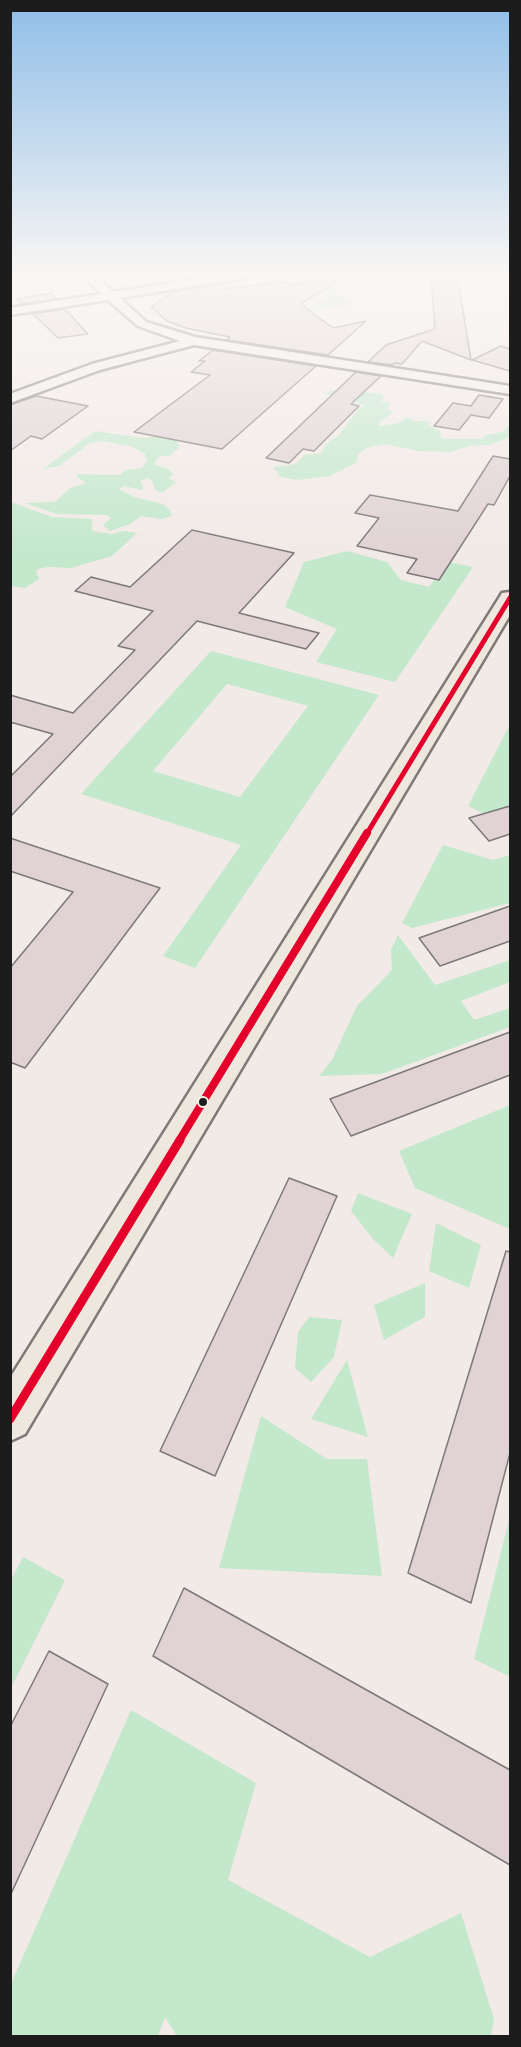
<!DOCTYPE html>
<html>
<head>
<meta charset="utf-8">
<style>
  body { margin:0 }
  #map { position:relative; width:521px; height:2047px; overflow:hidden; background:#f2eae7; font-family:"Shantell Sans",sans-serif }
  canvas { display:block }
  .frame { position:absolute; inset:0; border:12px solid #1c1c1c; pointer-events:none }
</style>
</head>
<body>
<div id="map">
<canvas width="521" height="2047"></canvas>
<div class="frame"></div>
</div>
<script>
const ctx = document.querySelector('canvas').getContext('2d');
ctx.lineJoin = 'round';
function fillPath(path, color) { ctx.fillStyle = color; ctx.fill(path, 'evenodd'); }
const shape = rows => new Path2D(rows.map(r => 'M' + r).join(''));
function stroke(path, color, width, dash) { ctx.strokeStyle = color; ctx.lineWidth = width; ctx.lineCap = dash ? 'butt' : 'round'; ctx.setLineDash(dash || []); ctx.stroke(path); }
const green = shape([
  [331,289,354,304,307,311,331,296,323,290],
  [342,388,385,395,381,401,390,403,387,409,394,412,379,423,379,426,399,423,407,417,415,421,428,421,429,426,440,431,441,438,449,439,482,439,486,435,502,432,510,425,510,437,488,445,470,446,450,452,419,451,385,444,366,448,358,455,356,463,329,476,297,480,277,476,279,473,273,469,275,467,295,464,305,455,321,453,326,444,339,435,358,409,365,405,324,393],
  [95,431,143,438,163,436,175,439,178,443,180,447,169,456,160,456,156,460,155,465,169,469,173,474,169,478,176,482,166,490,162,493,155,490,153,482,148,478,140,481,143,487,142,490,124,486,119,489,134,497,163,504,170,510,172,516,161,519,141,516,130,524,110,531,103,525,111,518,107,515,57,514,25,503,55,502,70,488,86,483,77,477,77,474,119,475,126,470,142,468,147,460,145,454,133,447,103,441,90,443,59,466,43,469],
  [11,502,52,517,92,519,92,530,97,532,112,534,125,531,137,533,112,556,71,568,48,567,38,569,36,571,39,579,25,588,11,586],
  [347,551,387,562,401,580,429,587,448,562,473,567,395,682,316,662,337,629,285,607,304,562],
  [211,651,379,695,195,968,163,956,241,845,81,794],
  [227,684,308,706,240,797,153,771],
  [510,724,510,807,483,813,468,806],
  [443,845,493,860,510,855,510,903,412,928,402,923],
  [398,935,435,985,510,960,510,982,461,1001,474,1020,510,1008,510,1027,382,1074,319,1076,332,1060,357,1006,392,970,391,950],
  [510,1105,510,1229,415,1188,399,1151],
  [358,1193,412,1214,393,1258,373,1239,351,1211],
  [436,1223,481,1245,469,1288,429,1271],
  [425,1283,425,1317,384,1340,374,1305],
  [309,1317,342,1320,334,1357,311,1382,295,1368,298,1332],
  [347,1360,368,1437,311,1419],
  [261,1416,327,1459,367,1459,382,1576,219,1568],
  [510,1516,510,1677,474,1659],
  [23,1557,65,1580,11,1688,11,1580],
  [131,1710,256,1783,228,1880,370,1957,461,1913,494,2019,491,2036,177,2036,165,2017,158,2036,11,2036,11,1984]
]);
const building = shape([
  [457,274,471,360,422,341,402,364,395,363,392,365,368,362,386,345,435,329,431,277,457,274],
  [345,277,300,304,333,328,366,321,328,355,227,340,230,337,186,328,167,321,151,307,173,292,220,284,228,289,276,282,294,284,345,277],
  [51,293,56,299,22,304,17,299,51,293],
  [65,309,88,334,58,338,33,314,65,309],
  [501,346,510,349,510,371,472,360,501,346],
  [213,350,316,366,222,449,134,432,210,375,191,372,205,361,199,361,213,350],
  [356,372,381,376,351,404,359,406,314,451,303,449,289,463,266,458,356,372],
  [479,395,503,399,489,418,471,415,459,430,434,426,453,403,471,406,479,395],
  [36,396,88,406,42,439,31,436,10,451,10,405,36,396],
  [493,456,510,459,510,476,494,505,488,504,439,580,407,573,417,559,357,546,379,518,355,513,370,495,458,511,493,456],
  [192,530,294,553,239,613,319,633,306,649,197,621,10,817,10,777,53,734,10,722,10,695,73,713,135,650,118,646,153,611,75,591,91,577,130,587,192,530],
  [510,806,510,834,489,841,469,818,510,806],
  [10,838,160,888,25,1068,10,1062,10,968,73,892,10,871,10,838],
  [510,906,510,941,440,966,419,938,510,906],
  [510,1032,510,1075,351,1136,330,1099,510,1032],
  [289,1178,337,1196,215,1476,160,1451,289,1178],
  [506,1251,510,1252,510,1453,471,1603,408,1573,506,1251],
  [184,1588,510,1770,510,1865,153,1656,184,1588],
  [49,1651,108,1684,10,1896,10,1727,49,1651]
]);
const minor = shape([
  [79,272,91,272,113,292,241,272,268,272,263,275,120,298,146,322,195,337,510,386,510,394,194,345,100,370,10,403,10,394,92,364,180,341,138,326,108,300,10,315,10,308,102,294,79,272]
]);
const major = shape([
  [510,592,510,615,25,1434,10,1441,10,1378,499,598,502,593,510,592]
]);
const bus1Far2 = shape([
  [366,835,510,598]
]);
const bus1Far1 = shape([
  [179,1141,367,833]
]);
const bus1 = shape([
  [10,1419,180,1140]
]);
const markers = [
  [203,1102,5,"#1c1c1c"]
];
fillPath(green, '#c3e8cc');
fillPath(building, '#e0d2d5');
stroke(building, '#7c7977', 1.5);
stroke(minor, '#7c7977', 5);
stroke(major, '#7c7977', 5);
fillPath(minor, '#f2f0ec');
fillPath(major, '#ede7de');
stroke(bus1Far2, '#e4002b', 5);
stroke(bus1Far1, '#e4002b', 8);
stroke(bus1, '#e4002b', 9);
const sky = ctx.createLinearGradient(0, 0, 0, 559);
sky.addColorStop(0, '#8fbee8');
sky.addColorStop(0.49, '#f9f6f4');
sky.addColorStop(1, '#f9f6f400');
ctx.fillStyle = sky;
ctx.fillRect(0, 0, 521, 559);
for (const [x, y, r, color] of markers) { const dot = new Path2D(); dot.arc(x, y, r, 0, 2 * Math.PI); ctx.fillStyle = color; ctx.fill(dot); stroke(dot, '#f7f3e8', 2); }
</script>
</body>
</html>
